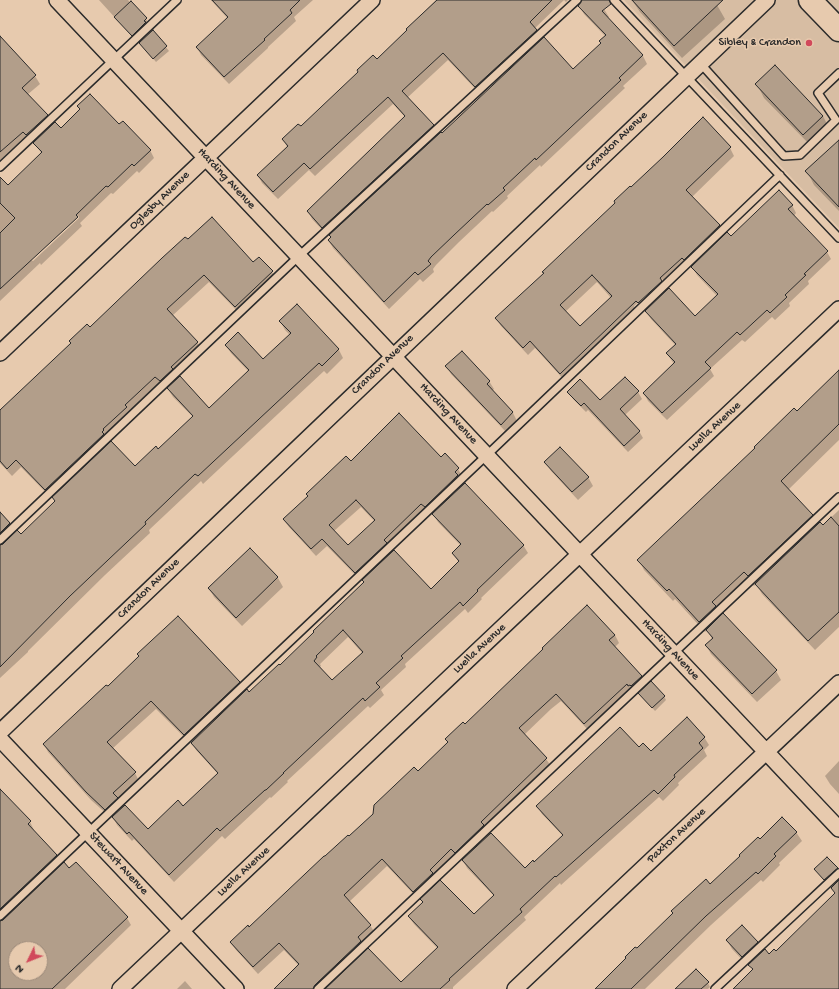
<!DOCTYPE html>
<html>
<head>
<meta charset="utf-8">
<style>
  body { margin:0 }
  #map { position:relative; width:839px; height:989px; overflow:hidden; background:#e7caae; font-family:"Gochi Hand",sans-serif }
  canvas { display:block }
  .north { position:absolute; left:8px; top:941px; width:40px; height:40px; box-sizing:border-box; background:#e7caae; border:1px solid #9c8a7a; border-radius:50%; rotate:227deg; font-size:11px; font-weight:700; line-height:16px; text-align:center; color:#2b2b2b }
  .north::after { content:''; display:block; margin:auto; width:14px; height:18px; background:#d1495b; clip-path:polygon(50% 0,100% 100%,50% 72%,0 100%) }
</style>
</head>
<body>
<div id="map">
<canvas width="839" height="989"></canvas>
<div class="north">N</div>
</div>
<script>
const ctx = document.querySelector('canvas').getContext('2d');
ctx.lineJoin = 'round';
function fillPath(path, color) { ctx.fillStyle = color; ctx.fill(path, 'evenodd'); }
const shape = rows => new Path2D(rows.map(r => 'M' + r).join(''));
function stroke(path, color, width, dash) { ctx.strokeStyle = color; ctx.lineWidth = width; ctx.lineCap = dash ? 'butt' : 'round'; ctx.setLineDash(dash || []); ctx.stroke(path); }
function label(font, color, halo, rows, align = 'center') {
  ctx.font = font + ' "Gochi Hand",sans-serif'; ctx.lineWidth = 3; ctx.setLineDash([]); ctx.textBaseline = 'middle'; ctx.strokeStyle = halo; ctx.fillStyle = color; for (const [text, x, y, turn = 0] of rows) {
    ctx.save(); ctx.translate(x, y); ctx.rotate((+turn || 0) * Math.PI / 180); ctx.textAlign = isNaN(turn) ? turn : align; if (halo) ctx.strokeText(text, 0, 0); ctx.fillText(text, 0, 0); ctx.restore();
  }
}
const built = shape([
  [624,0,839,0,839,228]
]);
const shadow = shape([
  [99,0,128,0,146,19,150,26,137,42],
  [211,0,313,0,294,17,296,21,268,47,268,48,229,84,201,55,197,47,228,19],
  [436,0,568,0,566,2,564,0,534,29,541,38,480,94,448,60,407,98,433,125,438,133,327,235,312,219,308,211,405,117,393,104,315,176,309,170,278,199,262,183,258,175,287,147,283,139,301,128,377,60,408,31,407,29],
  [587,0,596,0,604,9,609,17,607,18,643,56,647,64,623,86,625,88,541,167,540,165,507,196,508,198,493,212,492,211,459,242,436,265,433,269,434,272,423,282,420,279,389,309,333,248,329,241,442,135,573,70,602,44,605,36,584,14,580,7],
  [632,0,713,0,717,5,725,19,682,58,640,12],
  [153,31,169,51,156,62,140,43],
  [0,45,35,76,40,84,27,95,47,115,52,123,31,143,28,139,0,165],
  [757,84,823,116,830,130,812,147,764,98],
  [703,119,730,148,734,156,692,197,720,226,724,233,689,267,686,265,664,286,666,289,643,310,641,308,565,381,535,348,528,355,501,326,496,318,545,274],
  [663,279,663,282,635,308,634,306],
  [597,282,611,298,580,328,565,312],
  [119,126,150,150,154,158,139,173,137,171,113,194,111,193,80,223,82,226,41,265,40,263,0,301,0,185,8,186,42,154,34,143,61,129],
  [79,216,79,218,33,261,31,260],
  [839,148,839,211,814,185,807,171],
  [792,205,796,213,794,216,827,252,831,259,808,281,809,284,789,303,790,306,775,320,772,317,745,342,742,340,710,369,714,376,667,420,648,401,644,393,674,364,667,354,676,346,651,319,646,311,695,317,717,296,697,275,692,267,731,238],
  [188,240,253,264,259,258,272,272,277,280,240,314,209,282,172,316,197,342,202,350,175,375,177,377,165,388,160,384,106,439,108,442,50,497,21,467,12,476,0,463,0,412,90,328],
  [296,306,339,350,343,358,327,374,324,371,203,484,201,481,149,530,150,533,105,575,28,651,28,652,0,678,0,514,10,524,15,534,21,535,135,467,158,450,193,417,173,397,168,389,209,409,249,372,231,353,226,345,263,361,290,335,285,330,280,321],
  [447,366,489,381,494,389,492,391,513,413,517,421,506,432,451,374],
  [839,370,839,440,788,490,812,515,818,525,822,526,839,510,839,627,815,650,762,594,756,584,754,586,750,582,718,612,721,617,723,615,776,671,781,680,757,702,711,654,706,645,712,639,707,630,705,632,675,599,673,601,644,570,639,560,829,381,829,380],
  [625,378,638,392,642,399,625,415,639,431,643,438,628,452,588,410,586,412,573,399,569,392,600,402],
  [351,463,458,469,462,476,360,580,327,546,316,556,289,527,284,520],
  [361,507,375,522,348,546,334,531],
  [546,463,588,477,593,486,578,500,551,471],
  [433,514,523,545,528,553,481,598,482,599,468,613,465,609,405,664,406,667,381,690,384,695,370,708,368,706,287,781,288,782,271,798,270,797,225,839,222,836,174,882,134,839,132,841,117,825,113,817,148,831,183,807,218,774,196,750,192,743,280,667,315,633,431,591,459,563,453,553,461,546,438,522],
  [348,637,363,654,332,682,319,668,321,666,320,664],
  [250,549,278,578,283,587,242,626,214,597,209,588],
  [615,635,619,643,615,647,642,676,646,684,589,731,561,701,551,709,524,735,546,759,551,766,485,830,488,834,460,860,456,856,434,877,437,881,418,899,387,866,349,902,370,925,375,933,362,945,365,949,323,989,277,989,299,966,284,950,258,974,236,950,231,943,349,838,418,772,465,725],
  [140,657,239,682,244,690,189,742,156,709,112,749,135,773,139,781,118,800,121,806,110,817,91,800,48,752,44,744],
  [640,694,664,696,666,700,655,711],
  [704,737,709,745,704,750,707,756,678,783,679,785,663,801,659,797,561,885,560,883,524,917,526,920,453,987,453,989,327,989,401,983,438,949,414,924,409,917,474,915,494,896,467,868,463,860,525,869,534,863,563,836,542,814,538,807,639,748,651,752],
  [839,761,839,794,830,784,825,776],
  [0,790,30,822,34,830,33,831,56,856,61,863,0,921],
  [796,832,802,841,779,863,780,865,763,882,761,880,711,925,645,989,596,989,637,950,759,840],
  [76,863,127,918,131,925,65,989,0,989,0,922],
  [16,949,40,949,40,973,16,973],
  [839,890,839,989,745,989,753,970,749,964,747,965,732,949,727,940,757,942,763,952,769,955,776,952],
  [185,981,192,989,177,989],
  [708,983,710,987,708,989,688,989]
]);
const building = shape([
  [212,0,300,0,290,10,292,13,264,39,265,40,224,77,196,47,228,17,212,0],
  [437,0,552,0,530,22,537,30,475,87,443,53,402,91,434,125,322,228,307,211,405,116,388,97,310,169,304,163,273,192,257,175,288,146,282,139,298,124,301,126,358,72,357,70,373,55,377,59,407,30,406,29,437,0],
  [582,0,609,0,611,4,602,11,643,55,619,78,621,80,536,160,535,158,503,188,505,190,488,205,487,204,454,235,431,257,428,261,431,264,418,275,415,272,384,302,328,240,331,237,329,235,441,132,442,133,544,37,573,69,601,43,599,41,606,35,578,6,582,0],
  [632,0,723,0,674,46,632,0],
  [131,1,147,18,144,21,146,22,132,36,114,17,131,1],
  [153,30,167,46,153,59,139,43,153,30],
  [0,36,36,75,22,88,48,115,26,135,23,132,0,152,0,36],
  [775,65,823,116,803,135,755,84,775,65],
  [90,94,119,124,123,121,151,150,134,166,132,164,108,187,106,186,76,215,78,217,0,289,0,233,15,218,0,203,0,177,8,185,42,152,33,143,55,122,61,128,80,109,77,106,90,94],
  [703,117,731,147,686,190,720,225,684,260,682,258,660,278,662,281,638,303,636,301,560,374,530,341,523,348,495,318,544,273,542,272,615,203,614,201,630,186,631,187,663,157,703,117],
  [592,275,612,296,580,326,560,305,592,275],
  [839,140,839,207,805,171,839,140],
  [779,190,793,205,788,209,828,251,804,274,806,275,785,295,787,297,770,313,767,310,740,335,737,332,705,362,711,368,662,413,643,393,675,362,666,353,676,344,645,311,669,288,695,316,718,294,691,267,727,232,731,236,779,190],
  [212,217,253,262,259,257,273,271,235,307,204,275,167,309,198,342,171,367,173,369,160,381,155,377,125,405,127,407,103,429,104,430,102,432,104,434,45,490,16,460,7,469,0,461,0,410,71,343,69,341,87,324,90,327,162,258,185,237,188,239,212,217],
  [297,304,339,349,322,366,319,363,198,476,195,474,145,522,146,524,70,596,0,667,0,545,3,544,17,530,21,534,55,501,52,497,111,441,135,466,156,446,158,449,193,416,167,388,180,376,209,408,249,370,225,345,238,332,263,359,291,333,279,321,297,304],
  [462,351,490,381,487,384,513,412,501,425,445,366,462,351],
  [839,370,839,424,781,481,813,515,748,576,744,572,712,602,716,606,699,622,669,589,667,591,637,560,755,448,754,447,794,408,797,411,839,370],
  [625,377,639,391,620,409,640,431,624,446,584,403,581,406,567,392,580,379,600,400,625,377],
  [399,413,441,457,445,453,459,468,455,472,458,475,425,507,421,504,384,540,387,543,355,573,322,539,311,549,283,519,308,496,306,494,346,456,351,461,399,413],
  [356,500,375,520,348,545,329,525,356,500],
  [560,447,589,477,572,492,544,462,560,447],
  [465,483,524,545,477,590,478,591,463,606,460,602,401,656,403,658,376,683,380,687,365,701,363,698,283,773,284,773,266,790,265,790,220,831,217,828,169,875,129,832,127,834,112,817,125,805,148,829,178,800,183,806,218,773,191,743,247,689,249,692,279,664,280,665,314,632,313,631,364,582,362,580,394,550,431,589,459,561,452,553,461,544,432,514,465,483],
  [343,630,363,652,332,680,314,661,317,657,316,656,343,630],
  [0,512,10,523,0,533,0,512],
  [831,517,839,526,839,612,808,641,755,584,820,522,823,525,831,517],
  [250,548,278,577,236,618,208,588,250,548],
  [587,605,615,635,609,640,642,676,631,686,630,685,628,686,627,684,584,724,556,694,519,728,547,758,481,822,484,825,455,853,451,849,430,870,433,873,413,892,382,859,344,895,371,925,358,937,361,941,315,985,313,989,274,989,299,964,279,943,253,967,230,942,248,925,249,927,324,856,325,856,348,835,349,836,373,814,374,805,414,767,418,771,448,742,445,739,463,722,465,724,543,649,542,648,587,605],
  [723,613,777,670,752,694,705,645,713,638,706,630,723,613],
  [178,616,240,682,184,735,151,701,107,742,136,772,113,793,118,798,105,810,86,792,43,744,106,685,108,686,139,656,137,654,178,616],
  [651,681,665,696,652,708,638,693,651,681],
  [687,717,705,737,699,743,703,748,674,775,675,777,658,794,654,790,556,877,555,876,520,909,522,912,449,979,450,980,440,989,325,989,368,948,401,982,438,947,408,916,423,902,420,899,440,880,474,914,494,895,462,860,491,833,525,868,533,860,534,862,563,835,536,806,620,727,639,747,643,743,651,751,687,717],
  [0,789,31,821,28,824,57,855,0,909,0,789],
  [782,817,797,832,774,854,776,856,758,874,756,872,706,916,631,989,595,989,626,958,625,957,635,947,637,948,673,913,671,911,682,901,706,879,710,884,740,856,739,855,758,837,760,839,782,817],
  [827,857,838,868,824,880,814,869,827,857],
  [64,862,69,868,76,862,128,917,52,989,0,989,0,921,3,920,64,862],
  [16,949,40,949,40,973,16,973,16,949],
  [839,880,839,989,733,989,753,969,748,965,765,949,769,954,774,949,776,951,835,893,831,888,839,880],
  [742,925,758,942,742,957,726,940,742,925],
  [696,969,709,982,701,989,675,989,696,969]
]);
const service = shape([
  [614,0,839,238],
  [700,63,784,156,800,155,836,120,818,93,839,73],
  [0,167,177,0],
  [0,540,299,256,577,0],
  [0,916,487,455,780,175],
  [318,989,839,497],
  [715,989,839,873]
]);
const minor = shape([
  [57,0,839,829],
  [0,353,372,0],
  [0,732,767,0],
  [0,739,236,989],
  [120,989,839,309],
  [515,989,839,683]
]);
const primary = shape([
  [810,0,839,30]
]);
const markers = [
  [809,43,4,"#d1495b"]
];
const poiNames = [
  ["Sibley & Crandon",801,43]
];
const streetNames = [
  ["Crandon Avenue",617,142,-44],
  ["Harding Avenue",226,179,47],
  ["Oglesby Avenue",160,201,-44],
  ["Crandon Avenue",383,365,-44],
  ["Harding Avenue",448,414,47],
  ["Luella Avenue",715,427,-43],
  ["Crandon Avenue",149,589,-44],
  ["Luella Avenue",480,649,-43],
  ["Harding Avenue",670,650,47],
  ["Paxton Avenue",677,836,-43],
  ["Stewart Avenue",118,864,47],
  ["Luella Avenue",244,872,-43]
];
fillPath(built, '#d7bda3');
fillPath(shadow, '#0003');
fillPath(building, '#b29e8a');
stroke(building, '#2b2b2b', 1);
stroke(service, '#2b2b2b', 10);
stroke(minor, '#2b2b2b', 18);
stroke(primary, '#2b2b2b', 25);
stroke(service, '#e7caae', 7);
stroke(minor, '#e7caae', 15);
stroke(primary, '#e7caae', 22);
for (const [x, y, r, color] of markers) { const dot = new Path2D(); dot.arc(x, y, r, 0, 2 * Math.PI); ctx.fillStyle = color; ctx.fill(dot); stroke(dot, '#e7caae', 1.5); }
label('12px', '#2b2b2b', '#e7caae', poiNames, 'right');
label('12px', '#2b2b2b', '#e7caae', streetNames);
</script>
</body>
</html>
